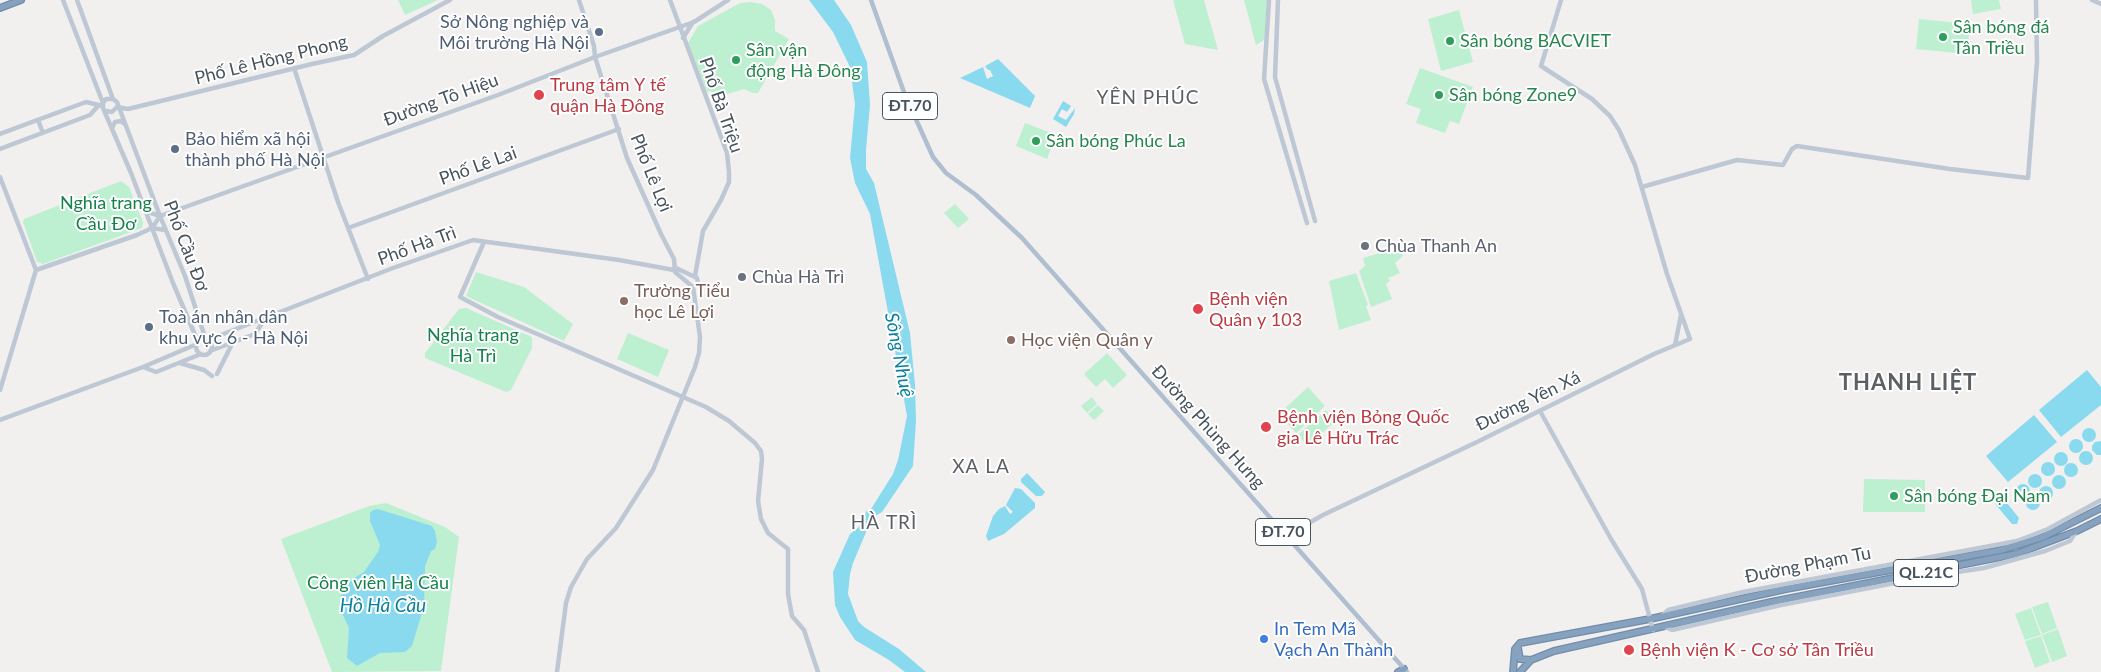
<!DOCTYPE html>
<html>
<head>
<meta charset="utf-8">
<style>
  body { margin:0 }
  canvas { display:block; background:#f2efef }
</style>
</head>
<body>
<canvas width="2101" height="672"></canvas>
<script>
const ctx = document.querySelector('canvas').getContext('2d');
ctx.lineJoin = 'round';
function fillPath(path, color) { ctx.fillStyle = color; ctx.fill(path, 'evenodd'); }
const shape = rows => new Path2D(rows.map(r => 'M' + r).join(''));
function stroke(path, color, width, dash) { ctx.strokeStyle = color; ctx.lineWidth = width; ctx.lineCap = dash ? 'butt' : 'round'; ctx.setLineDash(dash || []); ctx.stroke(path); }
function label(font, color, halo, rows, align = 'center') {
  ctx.font = font + ' Lato,sans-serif'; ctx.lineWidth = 4; ctx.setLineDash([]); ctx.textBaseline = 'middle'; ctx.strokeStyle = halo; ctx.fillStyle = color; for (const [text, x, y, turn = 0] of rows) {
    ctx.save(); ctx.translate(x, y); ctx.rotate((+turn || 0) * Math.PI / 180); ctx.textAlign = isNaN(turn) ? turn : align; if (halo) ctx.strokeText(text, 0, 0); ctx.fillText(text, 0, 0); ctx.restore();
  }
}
const green = shape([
  [398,0,438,0,405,15],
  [1173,0,1204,0,1218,50,1185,44],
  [1244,0,1268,0,1267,38,1256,45],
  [1971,0,1999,0,2001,9,1973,14],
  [751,2,762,4,771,10,775,20,775,31,789,39,758,93,753,93,744,89,720,96,710,91,707,92,688,43,698,26,740,3],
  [1459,10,1473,62,1441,71,1428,19],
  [1919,19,1970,24,1967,54,1916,49],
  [1420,68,1473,87,1459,124,1450,121,1445,133,1416,123,1421,109,1406,104],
  [1025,123,1056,135,1047,159,1016,146],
  [121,181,129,187,143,222,142,228,43,264,37,262,23,222,24,219],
  [955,204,969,219,958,228,944,213],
  [1389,250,1392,253,1399,250,1403,256,1395,263,1400,273,1388,278,1390,281,1386,284,1392,299,1371,307,1359,271,1365,266,1363,258],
  [476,272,524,287,573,324,564,341,466,296],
  [1356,273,1368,305,1366,306,1371,320,1339,330,1329,281],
  [466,308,532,337,532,348,511,390,506,392,425,358,425,353,459,309],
  [628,333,669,350,658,377,617,359],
  [1107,353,1127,375,1113,388,1105,379,1096,387,1084,374],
  [1308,387,1325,406,1296,433,1279,414],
  [1092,397,1097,404,1087,413,1081,406],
  [1098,405,1104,411,1094,420,1088,414],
  [1326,410,1336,421,1307,446,1298,435],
  [1864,479,1925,480,1925,512,1863,512],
  [386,503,445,527,459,537,441,671,332,672,281,539,369,506],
  [2048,602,2057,628,2042,634,2032,607],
  [2031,608,2041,635,2025,640,2015,614],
  [2058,629,2067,656,2052,662,2042,635],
  [2041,636,2050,662,2035,668,2025,641]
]);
const water = shape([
  [809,0,834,0,851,25,867,62,870,105,866,150,866,169,874,183,910,333,915,385,916,421,913,466,882,512,872,518,853,563,850,574,848,594,858,621,864,627,899,649,926,672,905,672,889,660,855,640,840,617,835,605,833,572,850,534,859,527,867,510,871,509,893,474,898,460,907,416,870,214,855,183,850,158,855,104,850,67,833,32],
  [998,59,1035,96,1030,108,960,78,983,67,987,79,993,76,990,70,988,70,985,66],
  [1063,101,1071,106,1067,112,1062,109,1058,116,1066,120,1075,108,1074,114,1066,127,1053,119],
  [2087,370,2101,387,2101,405,2061,437,2039,410],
  [2034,415,2057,442,2008,482,1986,456],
  '2082 435a7 7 0 1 1 14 0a7 7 0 1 1-14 0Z',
  '2069 446a7 7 0 1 1 14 0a7 7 0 1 1-14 0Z',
  [2101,441,2101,455,2097,455,2092,450,2092,446,2095,442],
  '2079 458a7 7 0 1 1 14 0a7 7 0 1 1-14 0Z',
  '2054 459a7 7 0 1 1 14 0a7 7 0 1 1-14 0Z',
  '2041 469a7 7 0 1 1 14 0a7 7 0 1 1-14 0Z',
  '2064 470a7 7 0 1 1 14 0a7 7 0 1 1-14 0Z',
  [1027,473,1045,492,1042,496,1036,496,1021,482,1021,479],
  '2028 481a7 7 0 1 1 14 0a7 7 0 1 1-14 0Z',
  '2052 482a7 7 0 1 1 14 0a7 7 0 1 1-14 0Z',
  '2016 491a7 7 0 1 1 14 0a7 7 0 1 1-14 0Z',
  '2039 493a7 7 0 1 1 14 0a7 7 0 1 1-14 0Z',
  [1015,488,1021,489,1035,503,1035,508,1004,534,988,541,986,536,993,516,999,509,1005,506,1010,514,1013,512,1006,505],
  '2026 503a7 7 0 1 1 14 0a7 7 0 1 1-14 0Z',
  [1997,497,2003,498,2019,518,2017,524,2012,524,1996,505,1995,501],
  [378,509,432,526,435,531,437,542,435,549,431,551,425,566,424,606,412,646,405,652,380,653,357,666,347,658,349,628,341,611,339,604,343,588,348,582,364,572,378,552,380,545,370,521,370,513,373,510]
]);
const secondary = shape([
  [63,0,103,103],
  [77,0,113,99,117,102,160,216,185,276,206,340],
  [579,0,594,46,595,57,627,158,661,234,674,259,675,272,693,287],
  [670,0,727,153,729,172,729,182,721,200,703,231,695,276],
  [1269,0,1264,79,1307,223],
  [1278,0,1275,77,1315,221],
  [2092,0,2101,4],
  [683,38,693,22],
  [294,68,338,202,368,279],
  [113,99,106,99,103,103,103,108,131,173,173,283,198,342],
  [117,107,128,109,312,64,354,55,383,36,450,0],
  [106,111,112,112,117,107],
  [38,120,43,133],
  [112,128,115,122,121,121,123,123],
  [0,134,86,102,103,106],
  [0,149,90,115,98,106],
  [0,177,36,270,0,390],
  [1642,187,1737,160,1783,165,1792,149,1797,146,1950,169,2028,178,2037,62,2036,0],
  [145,211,160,216],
  [160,216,498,95,595,57,694,22,728,0],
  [152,228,165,230],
  [348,228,619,129],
  [484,242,460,297,498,317,706,407,729,421,755,443,761,451,762,459,758,501,761,519,768,533,788,549,788,594,792,616,804,630,818,672],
  [676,268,697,278,698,284,693,287],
  [36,270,137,235,152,228,160,216],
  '196 347a8 8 0 1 1 16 0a8 8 0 1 1-16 0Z',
  [208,340,393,268,473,240,619,260,674,270],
  [1675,345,1681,315],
  [210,351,255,334,264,320],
  [180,363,204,370,212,376],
  [143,367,156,372,201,354],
  [217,374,232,344],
  [1540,411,1611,539,1642,589,1653,630],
  [0,420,143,367,197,344],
  [1286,536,1323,515,1477,442,1654,354,1690,339,1667,274,1635,165,1619,130,1610,116,1592,99,1541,66,1561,0],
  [1662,616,1668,610,1743,592,2017,541,2048,529,2101,500],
  [1665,627,1672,630,1781,605,1931,576,1984,568,2045,551,2070,541,2076,532],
  [557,672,566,603,571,587,587,559,616,528,653,470,695,367,699,353,700,337,693,287]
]);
const primary = shape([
  [871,0,905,95,933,157,946,173,976,195,1022,238,1407,672]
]);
const highway = shape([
  [0,8,21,0],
  [1518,648,1520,659,1531,660],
  [1398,672,1404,669],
  [1513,672,1515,649,1520,643,1650,619,1786,589,2001,550,2043,537,2101,508],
  [1520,672,1531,660,1554,651,1771,602,2016,554,2077,531,2101,519]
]);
const markers = [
  [599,32,5,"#5c6f8a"],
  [1943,37,5,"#2e9e5b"],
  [1450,41,5,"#2e9e5b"],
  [736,60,5,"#2e9e5b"],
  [539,95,6,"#e0444e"],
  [1439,95,5,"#2e9e5b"],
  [1036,141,5,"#2e9e5b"],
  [175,149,5,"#5c6f8a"],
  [1365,246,5,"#6b7280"],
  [742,277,5,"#6b7280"],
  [624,301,5,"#8d6e63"],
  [1198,309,6,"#e0444e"],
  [149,327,5,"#5c6f8a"],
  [1011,340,5,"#8d6e63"],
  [1266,427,6,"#e0444e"],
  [1894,496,5,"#2e9e5b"],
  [1264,639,5,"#3f7fe0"],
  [1629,650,6,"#e0444e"]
];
const shields = [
  [910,106,55],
  [1283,532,55],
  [1926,573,65]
];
const shieldNames = [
  ["ĐT.70",910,106],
  ["ĐT.70",1283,532],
  ["QL.21C",1926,573]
];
const serviceNames = [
  ["Sở Nông nghiệp và",589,22,"right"],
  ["Môi trường Hà Nội",589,43,"right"],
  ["Bảo hiểm xã hội",185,139],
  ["thành phố Hà Nội",185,160],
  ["Toà án nhân dân",159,317],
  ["khu vực 6 - Hà Nội",159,338]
];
const leisureNames = [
  ["Sân bóng đá",1953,27],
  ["Tân Triều",1953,48],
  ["Sân bóng BACVIET",1460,41],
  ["Sân vận",746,50],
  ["động Hà Đông",746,71],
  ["Sân bóng Zone9",1449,95],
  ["Sân bóng Phúc La",1046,141],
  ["Sân bóng Đại Nam",1904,496]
];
const streetNames = [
  ["Phố Lê Hồng Phong",271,60,-14],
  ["Đường Tô Hiệu",441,100,-20],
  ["Phố Bà Triệu",721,105,71],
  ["Phố Lê Lai",478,166,-20],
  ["Phố Lê Lợi",651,173,68],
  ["Phố Cầu Đơ",186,246,69],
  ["Phố Hà Trì",417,246,-20],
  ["Đường Yên Xá",1528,401,-26],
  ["Đường Phùng Hưng",1208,427,48],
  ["Đường Phạm Tu",1808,565,-11]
];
const healthNames = [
  ["Trung tâm Y tế",550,85],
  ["quận Hà Đông",550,106],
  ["Bệnh viện",1209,299],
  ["Quân y 103",1209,320],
  ["Bệnh viện Bỏng Quốc",1277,417],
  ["gia Lê Hữu Trác",1277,438],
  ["Bệnh viện K - Cơ sở Tân Triều",1640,650]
];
const parkNames = [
  ["Nghĩa trang",106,203],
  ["Cầu Đơ",106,224],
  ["Nghĩa trang",473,335],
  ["Hà Trì",473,356],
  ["Công viên Hà Cầu",378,583]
];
const worshipNames = [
  ["Chùa Thanh An",1375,246],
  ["Chùa Hà Trì",752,277]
];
const educationNames = [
  ["Trường Tiểu",634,291],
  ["học Lê Lợi",634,312],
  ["Học viện Quân y",1021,340]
];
const shopNames = [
  ["In Tem Mã",1274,629],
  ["Vạch An Thành",1274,650]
];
const neighbourhoodNames = [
  ["YÊN PHÚC",1148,98],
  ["XA LA",981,467],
  ["HÀ TRÌ",884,523]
];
const waterNames = [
  ["Sông Nhuệ",899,355,79],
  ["Hồ Hà Cầu",383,606]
];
const districtNames = [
  ["THANH LIỆT",1908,383]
];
fillPath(green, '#bdf0d1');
fillPath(water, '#89daee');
stroke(highway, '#718dab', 8);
stroke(secondary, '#bdc8d4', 4.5);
stroke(primary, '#afbfcf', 4.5);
stroke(highway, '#86a2bf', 5.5);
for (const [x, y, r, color] of markers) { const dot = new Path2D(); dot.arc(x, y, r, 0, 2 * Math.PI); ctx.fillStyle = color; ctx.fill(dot); stroke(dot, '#fff', 2); }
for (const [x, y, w] of shields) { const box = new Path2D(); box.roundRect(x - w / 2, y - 13.5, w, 27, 4); ctx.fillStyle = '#fff'; ctx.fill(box); stroke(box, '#47535d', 1); }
label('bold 16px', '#47535d', null, shieldNames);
label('18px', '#4e5e75', '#fff', serviceNames, 'left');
label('18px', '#27864d', '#fff', leisureNames, 'left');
label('18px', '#47535d', '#fff', streetNames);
label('18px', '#be3a42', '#fff', healthNames, 'left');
label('18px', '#15824b', '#fff', parkNames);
label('18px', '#5b616d', '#fff', worshipNames, 'left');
label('18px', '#785e54', '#fff', educationNames, 'left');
label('18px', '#366cbe', '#fff', shopNames, 'left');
ctx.letterSpacing = '1px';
label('19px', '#5c6065', '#fff', neighbourhoodNames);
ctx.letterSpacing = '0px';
label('italic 19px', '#0a809f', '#fff', waterNames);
ctx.letterSpacing = '1px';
label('bold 22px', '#5c6065', '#fff', districtNames);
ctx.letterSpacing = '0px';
</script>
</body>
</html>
